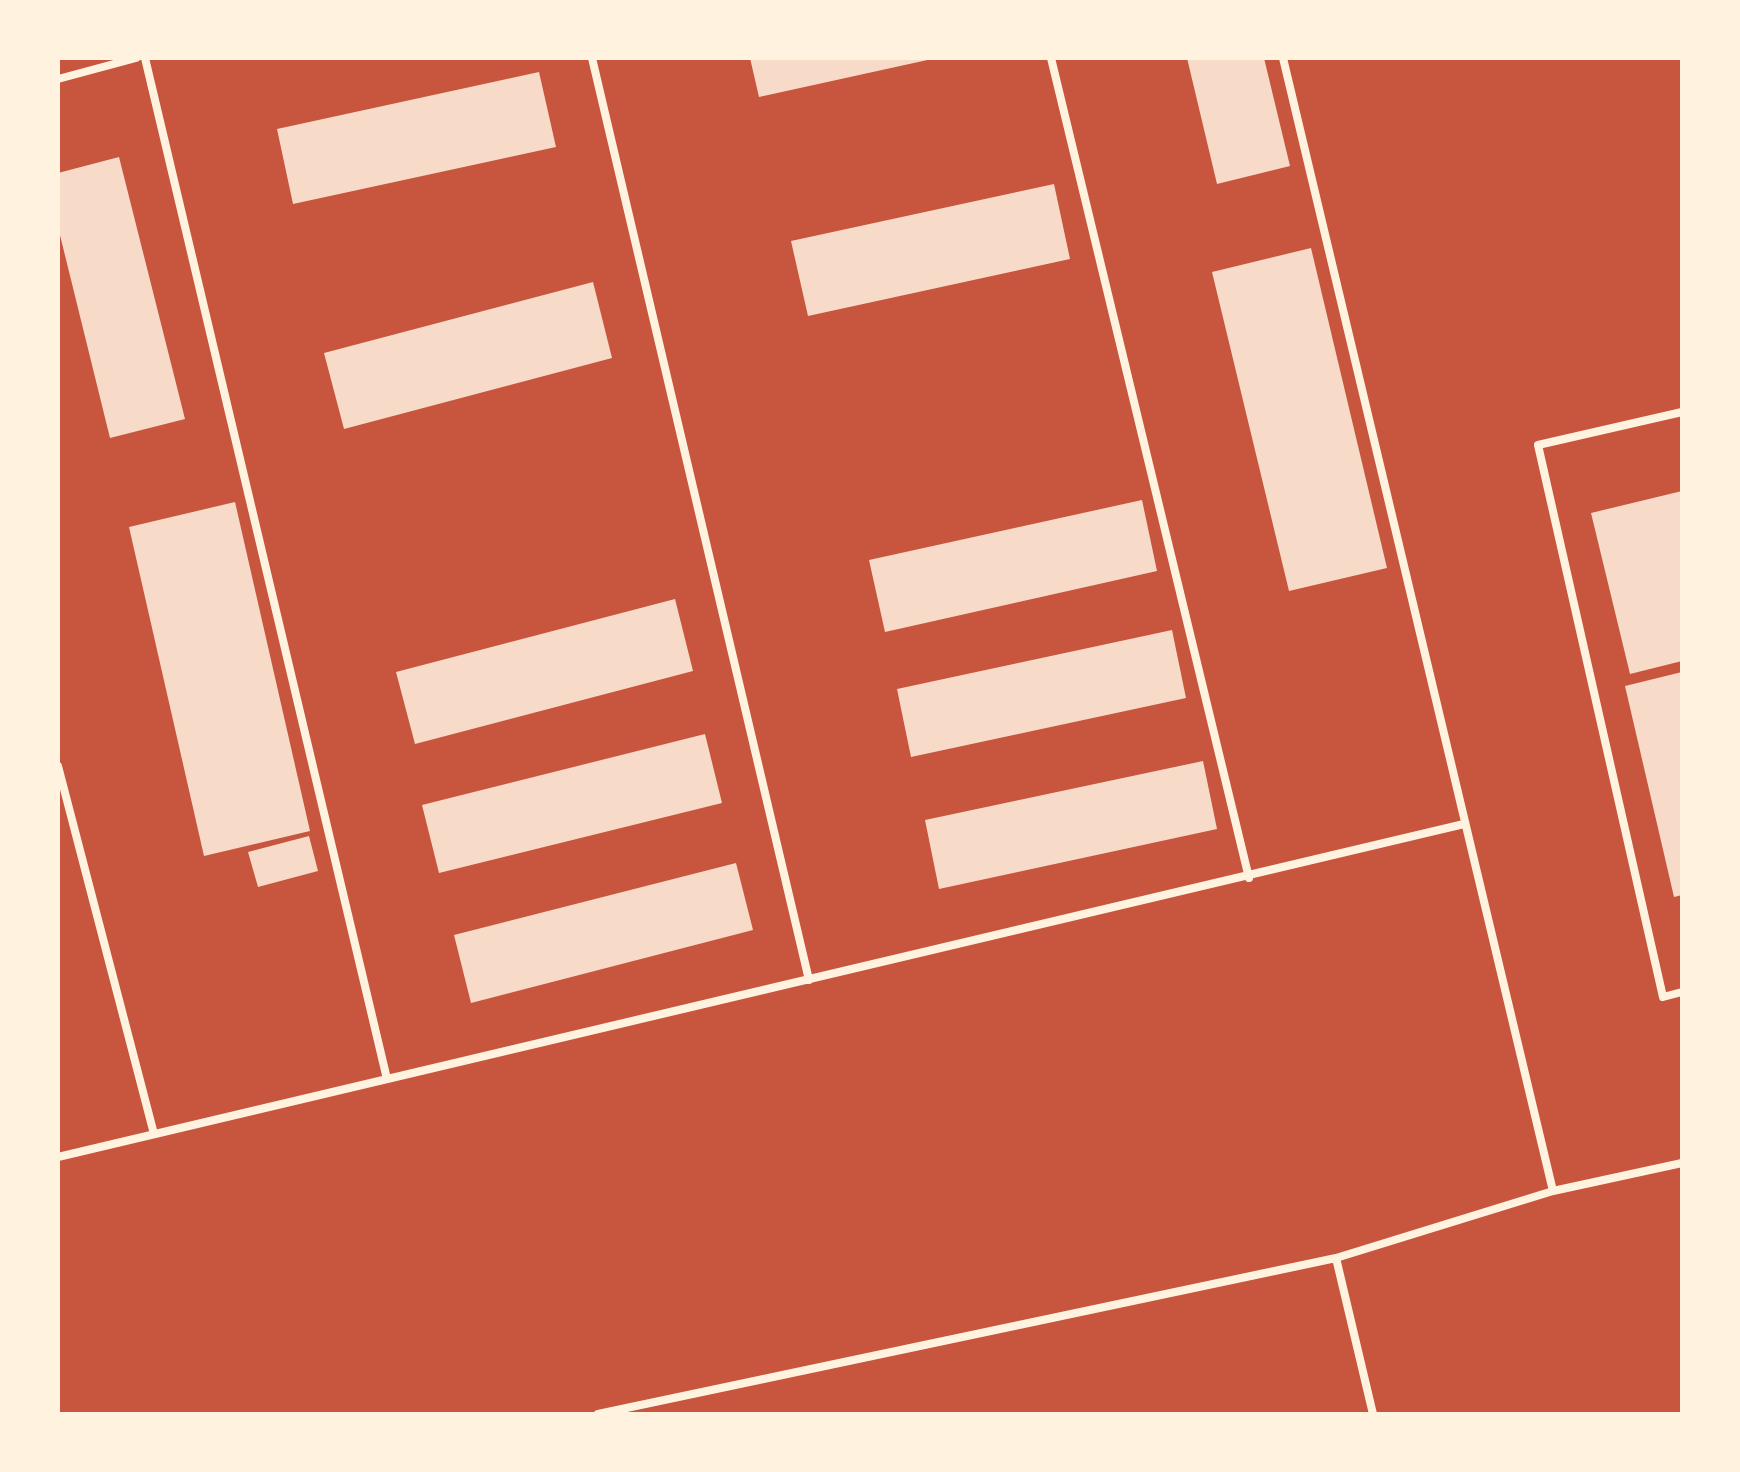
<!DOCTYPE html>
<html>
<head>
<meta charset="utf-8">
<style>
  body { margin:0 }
  #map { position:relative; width:1740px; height:1472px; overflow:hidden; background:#c8553d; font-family:"Times New Roman",serif }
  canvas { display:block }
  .frame { position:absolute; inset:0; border:60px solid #fff3e0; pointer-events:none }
</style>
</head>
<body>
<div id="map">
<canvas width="1740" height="1472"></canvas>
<div class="frame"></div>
</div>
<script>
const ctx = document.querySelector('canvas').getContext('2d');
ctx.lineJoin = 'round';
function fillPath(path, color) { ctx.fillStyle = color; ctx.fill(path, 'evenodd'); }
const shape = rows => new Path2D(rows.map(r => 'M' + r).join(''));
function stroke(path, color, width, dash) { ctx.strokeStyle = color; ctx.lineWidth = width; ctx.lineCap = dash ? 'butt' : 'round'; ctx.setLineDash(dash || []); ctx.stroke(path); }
const building = shape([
  [750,58,932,58,932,59,759,97],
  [1187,58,1264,58,1290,166,1217,184],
  [539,72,556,147,293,204,277,129],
  [119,157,185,419,110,438,58,227,58,173],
  [1054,184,1070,259,808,316,791,241],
  [1311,248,1387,568,1289,591,1212,272],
  [593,282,612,358,344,429,324,353],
  [1682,491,1682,661,1630,674,1591,513],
  [1142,500,1157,571,885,632,869,560],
  [235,502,310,831,204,856,129,527],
  [675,599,693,671,415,744,396,672],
  [1172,630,1186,698,911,757,897,689],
  [1682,672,1682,895,1674,897,1625,686],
  [705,734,722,803,439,873,422,805],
  [1203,761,1217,829,939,889,925,820],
  [309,836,318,871,258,887,248,852],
  [736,863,753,930,471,1003,454,935]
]);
const service = shape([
  [145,58,387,1079],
  [592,58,809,980],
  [1051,58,1249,878],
  [1283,58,1553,1191],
  [58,79,136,58],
  [1682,412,1538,445,1663,997,1682,992],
  [58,766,154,1134],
  [58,1157,1464,824],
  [1336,1258,1373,1414],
  [598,1414,1336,1258,1553,1191,1682,1163]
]);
fillPath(building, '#f7dbc8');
stroke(service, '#fff3e0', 8);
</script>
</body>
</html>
